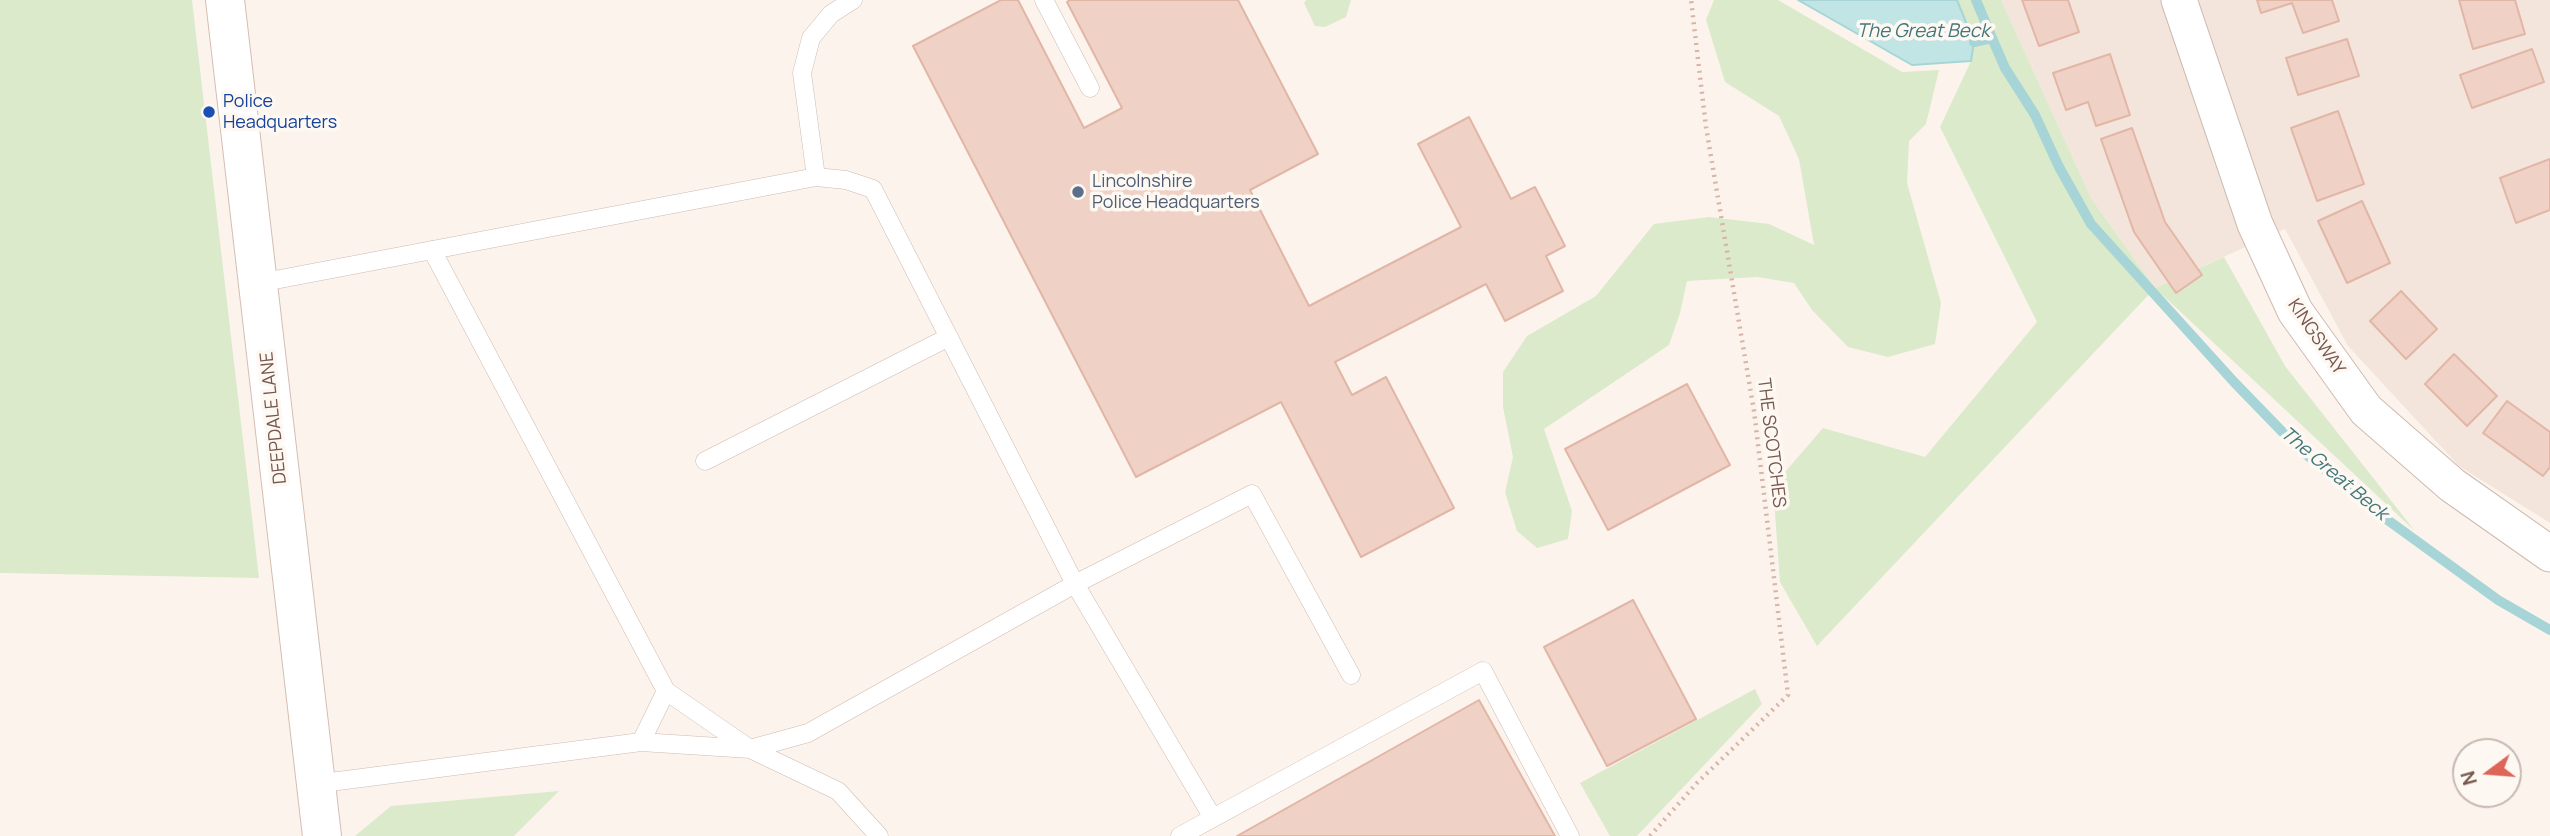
<!DOCTYPE html>
<html>
<head>
<meta charset="utf-8">
<style>
  body { margin:0 }
  #map { position:relative; width:2550px; height:836px; overflow:hidden; background:#fcf4ec; font-family:Manrope,sans-serif }
  canvas { display:block }
  .north { position:absolute; left:2452px; top:738px; width:70px; height:70px; box-sizing:border-box; background:#fef8f3; border:2px solid #c8b8b1; border-radius:50%; rotate:254deg; font-size:19px; font-weight:700; line-height:28px; text-align:center; color:#77584f }
  .north::after { content:''; display:block; margin:auto; width:24px; height:32px; background:#de6659; clip-path:polygon(50% 0,100% 100%,50% 72%,0 100%) }
</style>
</head>
<body>
<div id="map">
<canvas width="2550" height="836"></canvas>
<div class="north">N</div>
</div>
<script>
const ctx = document.querySelector('canvas').getContext('2d');
ctx.lineJoin = 'round';
function fillPath(path, color) { ctx.fillStyle = color; ctx.fill(path, 'evenodd'); }
const shape = rows => new Path2D(rows.map(r => 'M' + r).join(''));
function stroke(path, color, width, dash) { ctx.strokeStyle = color; ctx.lineWidth = width; ctx.lineCap = dash ? 'butt' : 'round'; ctx.setLineDash(dash || []); ctx.stroke(path); }
function label(font, color, halo, rows, align = 'center') {
  ctx.font = font + ' Manrope,sans-serif'; ctx.lineWidth = 7; ctx.setLineDash([]); ctx.textBaseline = 'middle'; ctx.strokeStyle = halo; ctx.fillStyle = color; for (const [text, x, y, turn = 0] of rows) {
    ctx.save(); ctx.translate(x, y); ctx.rotate((+turn || 0) * Math.PI / 180); ctx.textAlign = isNaN(turn) ? turn : align; if (halo) ctx.strokeText(text, 0, 0); ctx.fillText(text, 0, 0); ctx.restore();
  }
}
const residential = shape([
  [2001,0,2550,0,2550,523,2459,466,2348,346,2285,229,2155,288,2091,198]
]);
const green = shape([
  [0,0,192,0,259,578,0,573],
  [1306,0,1351,0,1346,17,1325,27,1315,26,1304,3],
  [1714,0,1778,0,1902,72,1939,70,1926,124,1909,141,1907,183,1941,303,1935,344,1888,357,1848,347,1812,310,1794,283,1757,277,1687,281,1680,313,1669,345,1544,429,1572,511,1568,539,1537,548,1517,531,1505,492,1513,457,1503,407,1503,372,1527,336,1596,296,1654,224,1709,217,1769,224,1814,245,1799,159,1779,116,1725,82,1706,20],
  [1957,0,2001,0,2091,198,2155,288,2224,257,2285,366,2415,531,2155,288,1817,646,1780,582,1773,486,1823,428,1925,457,2037,322,1940,127,1971,61,1974,42],
  [1755,689,1762,704,1637,836,1610,836,1580,783],
  [559,791,514,836,355,836,391,806]
]);
const water = shape([
  [1798,0,1957,0,1974,42,1971,61,1912,65,1798,0]
]);
const stream = shape([
  [1976,0,1992,38],
  [1974,42,1992,38,2005,68,2035,115,2059,167,2091,224,2234,382,2297,447,2389,521,2498,600,2550,630]
]);
const building = shape([
  [1001,0,1018,0,1084,128,1122,108,1067,2,1070,0,1238,0,1318,154,1250,190,1309,306,1461,227,1418,144,1469,117,1511,199,1535,187,1565,246,1546,256,1563,291,1505,321,1486,284,1335,362,1352,395,1386,377,1454,508,1361,557,1281,402,1136,477,913,46,1001,0],
  [2022,0,2068,0,2079,32,2039,46,2022,0],
  [2257,0,2332,0,2339,21,2303,33,2292,3,2261,13,2257,0],
  [2459,0,2515,0,2525,34,2473,49,2459,0],
  [2347,39,2359,76,2298,95,2286,58,2347,39],
  [2532,49,2544,82,2472,108,2460,75,2532,49],
  [2110,54,2130,115,2096,126,2088,102,2066,110,2053,73,2110,54],
  [2338,111,2364,184,2317,201,2291,128,2338,111],
  [2132,128,2165,222,2202,275,2176,293,2134,232,2101,139,2132,128],
  [2550,159,2550,210,2516,223,2500,178,2550,159],
  [2362,201,2390,263,2347,283,2318,221,2362,201],
  [2401,291,2437,329,2406,359,2370,321,2401,291],
  [2454,354,2497,396,2467,426,2425,384,2454,354],
  [1687,384,1730,465,1608,530,1565,449,1687,384],
  [2507,401,2550,432,2550,467,2543,476,2483,433,2507,401],
  [1633,600,1696,719,1607,766,1544,647,1633,600],
  [1479,700,1555,836,1237,836,1479,700]
]);
const path = shape([
  [1650,836,1697,783,1788,695,1754,411,1706,127,1691,0]
]);
const lane = shape([
  [853,0,831,14,811,38,802,73,816,177,846,180,873,189,1075,584,1213,818],
  [1044,0,1090,88],
  [432,250,666,691,750,749,838,791,879,836],
  [259,283,816,177],
  [705,461,949,337],
  [641,742,666,691],
  [315,784,641,742,750,749,808,733,1075,584,1252,494,1351,675],
  [1180,836,1483,671,1570,836]
]);
const street = shape([
  [2179,0,2255,224,2295,311,2366,410,2452,485,2550,554]
]);
const secondary = shape([
  [225,0,322,836]
]);
const markers = [
  [209,112,7,"#1a4fb4"],
  [1078,192,7,"#5c6f8a"]
];
const transitNames = [
  ["Police",223,102],
  ["Headquarters",223,123]
];
const serviceNames = [
  ["Lincolnshire",1092,182],
  ["Police Headquarters",1092,203]
];
const streetNames = [
  ["KINGSWAY",2316,337,56],
  ["DEEPDALE LANE",274,418,-96],
  ["THE SCOTCHES",1771,443,83]
];
const waterNames = [
  ["The Great Beck",1923,32],
  ["The Great Beck",2334,474,40]
];
fillPath(residential, '#f3e5db');
fillPath(green, '#dbeaca');
fillPath(water, '#c1e5e5');
stroke(water, '#a7d5d7', 2);
stroke(stream, '#a7d5d7', 10);
fillPath(building, '#f0d1c5');
stroke(building, '#e2b6a6', 2);
stroke(lane, '#cebab1', 19);
stroke(street, '#cebab1', 37);
stroke(secondary, '#d4bdb1', 40);
stroke(path, '#d6b4a7', 4.5, [2, 5]);
stroke(lane, '#fff', 18);
stroke(street, '#fff', 35);
stroke(secondary, '#fff', 38);
for (const [x, y, r, color] of markers) { const dot = new Path2D(); dot.arc(x, y, r, 0, 2 * Math.PI); ctx.fillStyle = color; ctx.fill(dot); stroke(dot, '#fef8f3', 2.5); }
label('18px', '#164399', '#fef8f3', transitNames, 'left');
label('18px', '#4e5e75', '#fef8f3', serviceNames, 'left');
label('18px', '#77584f', '#fef8f3', streetNames);
label('italic 19px', '#43787b', '#fef8f3', waterNames);
</script>
</body>
</html>
